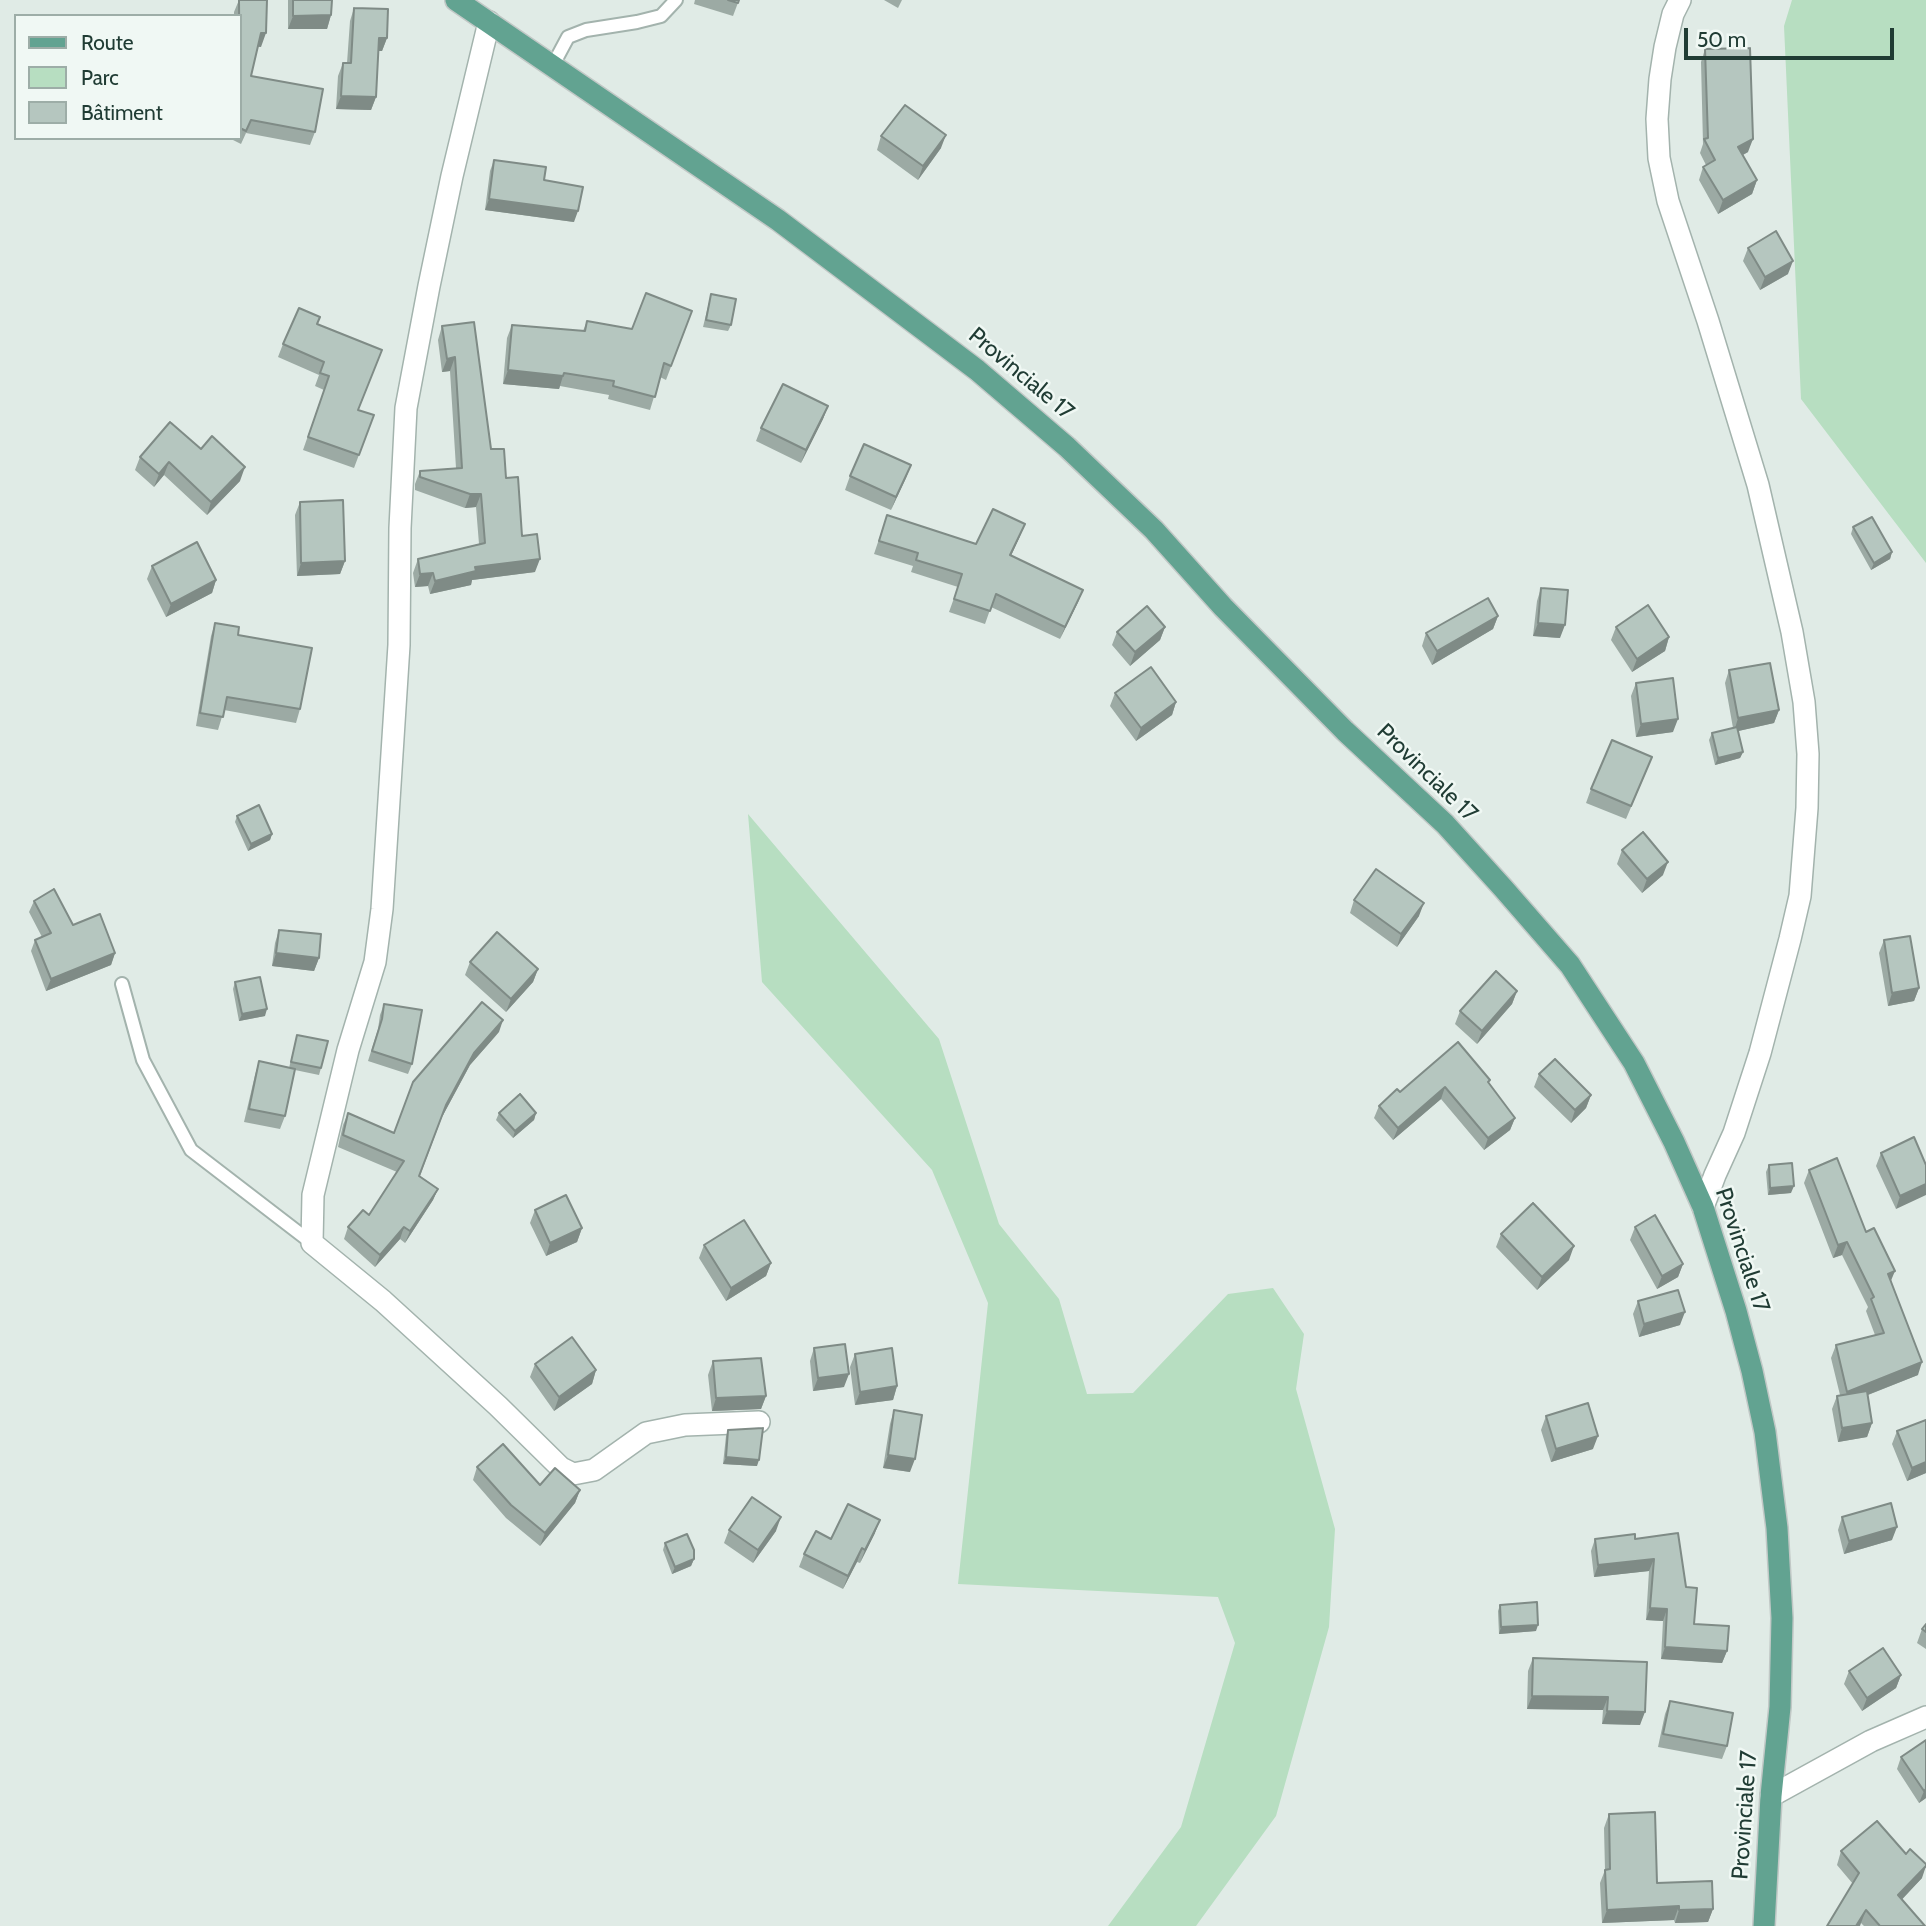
<!DOCTYPE html>
<html>
<head>
<meta charset="utf-8">
<style>
  body { margin:0 }
  #map { position:relative; width:1926px; height:1926px; overflow:hidden; background:#e0ebe6; font-family:Cabin,sans-serif }
  canvas { display:block }
  .legend { position:absolute; left:14px; top:14px; width:228px; height:126px; box-sizing:border-box; background:#f0f8f4; border:2px solid #9dada7; margin:0; padding:9px 12px; list-style:none; font-size:21px; color:#203c34 }
  .legend li { display:flex; align-items:center; gap:14px; height:35px }
  .legend b { width:35px; border:2px solid #9dada7 }
  .scale { position:absolute; left:1684px; top:28px; width:210px; height:32px; box-sizing:border-box; border:4px solid #203c34; border-top:0; padding-left:9px; font-size:21px; line-height:24px; white-space:nowrap; color:#203c34; -webkit-text-stroke:5px #f0f8f4; paint-order:stroke }
</style>
</head>
<body>
<div id="map">
<canvas width="1926" height="1926"></canvas>
<ul class="legend">
<li><b style="height:9px;background:#62a391"></b>Route</li>
<li><b style="height:19px;background:#b7dec1"></b>Parc</li>
<li><b style="height:19px;background:#b5c6bf"></b>Bâtiment</li>
</ul>
<div class="scale">50 m</div>
</div>
<script>
const ctx = document.querySelector('canvas').getContext('2d');
ctx.lineJoin = 'round';
function fillPath(path, color) { ctx.fillStyle = color; ctx.fill(path, 'evenodd'); }
const shape = rows => new Path2D(rows.map(r => 'M' + r).join(''));
function stroke(path, color, width, dash) { ctx.strokeStyle = color; ctx.lineWidth = width; ctx.lineCap = dash ? 'butt' : 'round'; ctx.setLineDash(dash || []); ctx.stroke(path); }
function label(font, color, halo, rows, align = 'center') {
  ctx.font = font + ' Cabin,sans-serif'; ctx.lineWidth = 5; ctx.setLineDash([]); ctx.textBaseline = 'middle'; ctx.strokeStyle = halo; ctx.fillStyle = color; for (const [text, x, y, turn = 0] of rows) {
    ctx.save(); ctx.translate(x, y); ctx.rotate((+turn || 0) * Math.PI / 180); ctx.textAlign = isNaN(turn) ? turn : align; if (halo) ctx.strokeText(text, 0, 0); ctx.fillText(text, 0, 0); ctx.restore();
  }
}
const green = shape([
  [1792,0,1926,0,1926,563,1801,399,1784,26],
  [748,814,939,1039,999,1224,1059,1299,1087,1394,1133,1393,1228,1294,1273,1288,1304,1334,1296,1389,1335,1529,1329,1627,1276,1816,1196,1926,1108,1926,1181,1827,1235,1643,1218,1597,958,1584,988,1303,932,1170,762,982]
]);
const service = shape([
  [553,65,568,37,586,30,637,22,661,16,676,0],
  [122,984,143,1060,191,1150,312,1243]
]);
const minor = shape([
  [1680,0,1673,14,1665,47,1660,79,1657,119,1659,158,1668,201,1708,321,1758,485,1792,632,1804,702,1808,754,1807,808,1800,896,1790,939,1760,1053,1734,1133,1715,1175,1703,1207],
  [489,22,452,176,429,286,406,408,400,528,399,645,382,909,375,962,348,1050,313,1195,312,1243,383,1301,498,1406,561,1468,573,1474,594,1470,646,1433,685,1425,759,1422],
  [1771,1796,1871,1741,1926,1717]
]);
const primary = shape([
  [456,0,778,220,977,370,1067,447,1154,530,1223,607,1345,731,1445,824,1503,888,1570,965,1634,1063,1674,1142,1703,1207,1736,1311,1752,1371,1765,1432,1777,1528,1782,1618,1780,1707,1771,1796,1764,1926]
]);
const wall = shape([
  [239,0,261,47,258,47,251,76,315,132,310,145,246,133,241,144,229,138,240,138,240,16,234,16,234,12],
  [288,0,332,0,331,15,327,29,288,29],
  [695,0,739,0,733,16,694,4],
  [884,0,902,0,898,8],
  [354,8,387,38,382,51,378,51,376,97,371,110,336,109,338,76,343,63,347,63,350,21],
  [1705,49,1748,152,1743,155,1757,180,1752,194,1718,214,1699,180,1703,167,1706,165,1700,153,1703,144,1701,62],
  [881,136,941,148,918,180,877,150],
  [494,160,544,180,574,222,485,210,490,171],
  [1748,248,1788,274,1760,290,1743,261],
  [711,294,731,325,728,331,703,327],
  [692,311,666,380,660,377,650,410,608,399,609,395,560,386,559,389,503,384,507,338,512,325,583,331,587,321,632,329],
  [318,324,382,350,358,410,374,415,354,468,303,450,324,390,315,386,319,375,278,357,283,344],
  [442,326,491,449,506,478,522,536,535,572,472,580,471,585,430,594,428,586,415,587,413,573,418,559,479,544,476,507,465,508,415,490,415,484,420,471,456,468,450,371,442,372,438,340],
  [828,406,823,419,801,463,756,441,761,428],
  [201,449,240,481,207,515,164,475,154,487,135,470,140,457],
  [911,465,891,510,845,490,850,476],
  [300,502,345,561,340,574,297,576,295,515],
  [887,515,976,544,1020,536,1011,556,1083,590,1078,602,1060,639,991,607,985,624,949,612,958,587,911,572,913,566,874,554],
  [1853,527,1892,552,1890,559,1871,570,1851,534],
  [152,566,216,580,212,593,166,617,147,579],
  [1541,588,1560,638,1533,636,1537,601],
  [1498,616,1493,629,1432,665,1422,646,1426,633],
  [215,623,238,635,300,709,296,723,224,710,218,730,196,726,211,636],
  [1165,627,1160,640,1130,666,1112,645,1117,632],
  [1616,627,1669,637,1665,651,1632,672,1611,640],
  [1729,670,1779,710,1774,723,1738,731,1743,752,1740,758,1715,765,1709,740,1712,733,1733,728,1725,683],
  [1636,683,1673,732,1636,737,1631,696],
  [1115,693,1176,702,1172,715,1136,741,1110,706],
  [1647,770,1626,819,1586,803,1591,789],
  [237,816,272,834,270,840,248,851,235,822],
  [1622,850,1663,875,1642,893,1617,864],
  [1354,900,1419,916,1397,947,1350,913],
  [34,901,73,925,115,953,111,965,46,991,31,951,35,940,42,937,29,912],
  [279,930,319,958,314,971,272,966,275,943],
  [1884,940,1919,988,1914,1001,1888,1006,1879,953],
  [470,962,538,969,533,982,506,1012,465,975],
  [235,982,265,1016,239,1021,233,989],
  [1517,991,1512,1004,1477,1044,1455,1024,1460,1011],
  [384,1004,412,1064,408,1074,368,1061,378,1029,380,1015],
  [499,1032,470,1065,442,1117,420,1176,438,1189,433,1200,405,1243,400,1239,375,1267,344,1239,348,1227,369,1215,397,1172,338,1147,343,1125,348,1113,394,1133],
  [297,1035,321,1068,319,1075,295,1070,285,1116,280,1129,244,1122,255,1075,259,1061,289,1068],
  [1539,1074,1591,1095,1586,1108,1571,1123,1534,1087],
  [1489,1083,1515,1118,1510,1130,1484,1150,1441,1099,1393,1140,1374,1118,1379,1106,1400,1092],
  [499,1113,536,1113,534,1120,513,1138,496,1120],
  [1881,1153,1926,1165,1896,1209,1876,1166],
  [1769,1165,1791,1193,1768,1195,1766,1172],
  [1809,1170,1866,1232,1891,1280,1918,1375,1868,1395,1872,1423,1867,1437,1838,1442,1832,1409,1837,1396,1840,1395,1831,1358,1836,1345,1875,1335,1866,1311,1868,1307,1842,1255,1833,1258,1804,1183],
  [535,1210,582,1228,577,1242,546,1256,530,1223],
  [1635,1227,1683,1264,1678,1277,1657,1289,1630,1240],
  [1501,1234,1569,1260,1537,1290,1496,1247],
  [704,1245,771,1263,766,1276,726,1301,699,1258],
  [1638,1301,1680,1325,1639,1337,1633,1314],
  [814,1348,844,1387,813,1391,810,1361],
  [855,1354,897,1386,893,1400,855,1405,850,1367],
  [713,1361,766,1396,761,1409,712,1411,708,1375],
  [535,1364,596,1370,592,1384,554,1411,530,1377],
  [894,1410,910,1472,883,1468,890,1424],
  [1546,1416,1593,1449,1551,1462,1541,1430],
  [728,1430,757,1466,723,1464,726,1436],
  [1897,1431,1926,1473,1907,1481,1892,1444],
  [477,1467,540,1485,580,1490,575,1503,540,1546,506,1518,473,1480],
  [1842,1517,1892,1540,1844,1554,1838,1530],
  [729,1530,776,1531,753,1563,724,1543],
  [875,1533,860,1563,857,1562,843,1589,799,1567,804,1554,831,1539],
  [1595,1539,1635,1539,1686,1587,1694,1624,1727,1651,1722,1663,1661,1659,1663,1621,1646,1620,1649,1571,1594,1577,1591,1551],
  [665,1543,694,1559,691,1566,672,1574,663,1550],
  [1500,1605,1536,1631,1499,1634,1498,1611],
  [1926,1624,1926,1649,1917,1643,1922,1629],
  [1533,1658,1647,1662,1640,1725,1602,1724,1603,1710,1527,1709,1528,1671],
  [1849,1671,1901,1675,1896,1688,1862,1711,1844,1684],
  [1670,1701,1727,1746,1722,1759,1658,1747,1665,1714],
  [1926,1740,1926,1798,1919,1803,1897,1769,1901,1757],
  [1609,1814,1657,1883,1713,1909,1708,1922,1675,1923,1674,1920,1602,1923,1600,1883,1605,1870,1604,1828],
  [1841,1851,1922,1878,1902,1899,1925,1926,1864,1926,1861,1923,1853,1884,1837,1865]
]);
const shadedWall = shape([
  [331,15,327,29,288,29,293,16],
  [261,33,266,33,261,47,256,46],
  [379,38,387,38,382,51,374,51],
  [341,96,376,97,371,110,336,109],
  [946,135,941,148,918,180,923,166],
  [1753,139,1748,152,1733,160,1738,147],
  [1757,180,1752,194,1718,214,1723,200],
  [489,199,578,211,574,222,485,210],
  [1793,261,1788,274,1760,290,1765,277],
  [455,357,450,371,442,372,447,359],
  [508,370,563,376,559,389,503,384],
  [828,406,823,419,801,463,806,450],
  [169,462,164,475,154,487,159,474],
  [911,465,906,478,891,510,896,497],
  [245,467,240,481,207,515,211,502],
  [470,494,481,494,476,507,465,508],
  [1025,524,1020,536,1005,568,1010,555],
  [1892,552,1890,559,1871,570,1874,563],
  [540,559,535,572,472,580,471,585,430,594,435,581,475,567],
  [345,561,340,574,297,576,301,563],
  [433,573,428,586,415,587,420,574],
  [216,580,212,593,166,617,171,604],
  [1083,590,1078,602,1060,639,1065,627],
  [1498,616,1493,629,1432,665,1437,651],
  [1538,623,1565,625,1560,638,1533,636],
  [1165,627,1160,640,1130,666,1135,652],
  [1669,637,1665,651,1632,672,1637,659],
  [1176,702,1172,715,1136,741,1141,728],
  [1779,710,1774,723,1734,732,1738,718],
  [1678,719,1673,732,1636,737,1641,724],
  [1743,752,1740,758,1715,765,1718,758],
  [272,834,270,840,248,851,251,844],
  [1668,862,1663,875,1642,893,1647,879],
  [1424,903,1419,916,1397,947,1401,934],
  [115,953,111,965,46,991,51,979],
  [276,953,319,958,314,971,272,966],
  [538,969,533,982,506,1012,511,999],
  [1919,988,1914,1001,1888,1006,1892,993],
  [1517,991,1512,1004,1477,1044,1482,1031],
  [267,1009,265,1016,239,1021,242,1014],
  [503,1020,499,1032,470,1065,442,1117,446,1105,474,1053],
  [1445,1087,1441,1099,1393,1140,1398,1128],
  [1591,1095,1586,1108,1571,1123,1575,1110],
  [536,1113,534,1120,513,1138,515,1131],
  [1515,1118,1510,1130,1484,1150,1488,1138],
  [1926,1184,1926,1195,1896,1209,1900,1196],
  [1794,1186,1791,1193,1768,1195,1770,1188],
  [438,1189,433,1200,405,1243,410,1231],
  [404,1227,400,1239,375,1267,380,1255],
  [582,1228,577,1242,546,1256,550,1243],
  [1847,1242,1842,1255,1833,1258,1838,1245],
  [1574,1246,1569,1260,1537,1290,1542,1277],
  [771,1263,766,1276,726,1301,731,1288],
  [1683,1264,1678,1277,1657,1289,1662,1276],
  [1895,1271,1890,1283,1888,1274],
  [1685,1312,1680,1325,1639,1337,1644,1324],
  [1922,1362,1918,1375,1842,1405,1847,1392],
  [596,1370,592,1384,554,1411,559,1397],
  [849,1374,844,1387,813,1391,818,1378],
  [897,1386,893,1400,855,1405,860,1392],
  [766,1396,761,1409,712,1411,716,1398],
  [1872,1423,1867,1437,1838,1442,1842,1428],
  [1598,1436,1593,1449,1551,1462,1556,1449],
  [888,1455,915,1459,910,1472,883,1468],
  [726,1457,759,1460,757,1466,723,1464],
  [1926,1462,1926,1473,1907,1481,1912,1468],
  [580,1490,575,1503,540,1546,545,1533],
  [781,1517,776,1531,753,1563,758,1550],
  [880,1520,875,1533,860,1563,865,1550],
  [1897,1527,1892,1540,1844,1554,1849,1541],
  [862,1548,857,1562,843,1589,848,1576],
  [694,1559,691,1566,672,1574,675,1567],
  [1654,1559,1649,1571,1594,1577,1598,1565],
  [1650,1608,1667,1609,1663,1621,1646,1620],
  [1538,1625,1536,1631,1499,1634,1501,1627],
  [1665,1647,1727,1651,1722,1663,1661,1659],
  [1901,1675,1896,1688,1862,1711,1867,1698],
  [1532,1696,1608,1697,1603,1710,1527,1709],
  [1607,1711,1645,1712,1640,1725,1602,1724],
  [1926,1789,1926,1798,1919,1803,1924,1791],
  [1926,1866,1922,1878,1894,1908,1898,1895],
  [1679,1906,1674,1920,1602,1923,1607,1910],
  [1713,1909,1708,1922,1675,1923,1679,1910],
  [1866,1910,1861,1923,1860,1926,1856,1926]
]);
const building = shape([
  [239,0,267,0,266,33,261,33,251,76,323,89,315,132,251,120,246,131,240,128,239,0],
  [293,0,332,0,331,15,293,16,293,0],
  [728,0,739,0,738,3,728,0],
  [354,8,388,9,387,38,379,38,376,97,341,96,343,63,351,63,354,8],
  [1750,48,1753,139,1738,147,1757,180,1723,200,1703,167,1715,160,1704,139,1708,138,1705,49,1750,48],
  [905,105,946,135,923,166,881,136,905,105],
  [494,160,546,167,544,180,583,187,578,211,489,199,494,160],
  [1776,231,1793,261,1765,277,1748,248,1776,231],
  [646,293,692,311,671,366,664,363,655,397,613,386,614,381,564,373,563,376,508,370,512,325,585,331,587,321,632,329,646,293],
  [711,294,736,299,731,325,706,320,711,294],
  [299,308,320,317,317,324,382,350,358,410,374,415,359,455,308,437,329,376,320,373,324,362,283,344,299,308],
  [474,322,491,449,504,449,506,478,518,477,522,536,537,534,540,559,475,567,476,571,435,581,433,573,420,574,418,559,485,543,481,494,470,494,420,477,420,471,462,468,455,357,447,359,442,326,474,322],
  [783,384,828,406,806,450,761,428,783,384],
  [170,422,201,449,212,436,245,467,211,502,169,462,159,474,140,457,170,422],
  [864,444,911,465,896,497,850,476,864,444],
  [343,500,345,561,301,563,300,502,343,500],
  [993,509,1025,524,1010,555,1083,590,1065,627,996,594,990,611,954,599,962,574,916,560,918,553,879,541,887,515,976,544,993,509],
  [1872,517,1892,552,1874,563,1853,527,1872,517],
  [197,542,216,580,171,604,152,566,197,542],
  [1541,588,1568,590,1565,625,1538,623,1541,588],
  [1488,598,1498,616,1437,651,1426,633,1488,598],
  [1648,605,1669,637,1637,659,1616,627,1648,605],
  [1147,606,1165,627,1135,652,1117,632,1147,606],
  [215,623,239,627,238,635,312,648,300,709,227,697,223,717,200,713,215,623],
  [1770,663,1779,710,1738,718,1729,670,1770,663],
  [1151,667,1176,702,1141,728,1115,693,1151,667],
  [1673,678,1678,719,1641,724,1636,683,1673,678],
  [1737,727,1743,752,1718,758,1712,733,1737,727],
  [1612,740,1652,757,1631,806,1591,789,1612,740],
  [259,805,272,834,251,844,237,816,259,805],
  [1643,832,1668,862,1647,879,1622,850,1643,832],
  [1376,869,1424,903,1401,934,1354,900,1376,869],
  [54,889,73,925,100,914,115,953,51,979,35,940,51,933,34,901,54,889],
  [279,930,321,934,319,958,276,953,279,930],
  [497,932,538,969,511,999,470,962,497,932],
  [1910,936,1919,988,1892,993,1884,940,1910,936],
  [1496,971,1517,991,1482,1031,1460,1011,1496,971],
  [260,977,267,1009,242,1014,235,982,260,977],
  [482,1002,503,1020,474,1053,446,1105,419,1176,438,1189,410,1231,404,1227,380,1255,348,1227,363,1210,369,1215,404,1161,343,1135,348,1113,394,1133,413,1082,482,1002],
  [384,1004,422,1010,412,1064,372,1051,382,1019,384,1004],
  [297,1035,328,1041,321,1068,291,1062,297,1035],
  [1458,1042,1490,1080,1488,1082,1515,1118,1488,1138,1445,1087,1398,1128,1379,1106,1397,1089,1400,1092,1458,1042],
  [1555,1059,1591,1095,1575,1110,1539,1074,1555,1059],
  [259,1061,295,1069,285,1116,249,1109,259,1061],
  [520,1094,536,1113,515,1131,499,1113,520,1094],
  [1914,1137,1926,1165,1926,1184,1900,1196,1881,1153,1914,1137],
  [1837,1158,1866,1232,1874,1228,1895,1271,1888,1274,1922,1362,1847,1392,1836,1345,1884,1333,1871,1299,1874,1297,1847,1242,1838,1245,1809,1170,1837,1158],
  [1792,1163,1794,1186,1770,1188,1769,1165,1792,1163],
  [566,1195,582,1228,550,1243,535,1210,566,1195],
  [1533,1203,1574,1246,1542,1277,1501,1234,1533,1203],
  [1655,1215,1683,1264,1662,1276,1635,1227,1655,1215],
  [744,1220,771,1263,731,1288,704,1245,744,1220],
  [1678,1290,1685,1312,1644,1324,1638,1301,1678,1290],
  [572,1337,596,1370,559,1397,535,1364,572,1337],
  [845,1344,849,1374,818,1378,814,1348,845,1344],
  [892,1348,897,1386,860,1392,855,1354,892,1348],
  [761,1358,766,1396,716,1398,713,1361,761,1358],
  [1867,1391,1872,1423,1842,1428,1837,1396,1867,1391],
  [1588,1403,1598,1436,1556,1449,1546,1416,1588,1403],
  [894,1410,922,1415,915,1459,888,1455,894,1410],
  [1926,1420,1926,1462,1912,1468,1897,1431,1926,1420],
  [763,1428,759,1460,726,1457,728,1430,763,1428],
  [503,1444,540,1485,555,1468,580,1490,545,1533,511,1505,477,1467,503,1444],
  [752,1497,781,1517,758,1550,729,1530,752,1497],
  [1891,1503,1897,1527,1849,1541,1842,1517,1891,1503],
  [848,1504,880,1520,865,1550,862,1548,848,1576,804,1554,816,1531,831,1539,848,1504],
  [1678,1533,1686,1587,1697,1588,1694,1624,1729,1626,1727,1651,1665,1647,1667,1609,1650,1608,1654,1559,1598,1565,1595,1539,1635,1534,1635,1539,1678,1533],
  [687,1534,694,1550,694,1559,675,1567,665,1543,687,1534],
  [1537,1602,1538,1625,1501,1627,1500,1605,1537,1602],
  [1926,1624,1926,1632,1922,1629,1926,1624],
  [1883,1648,1901,1675,1867,1698,1849,1671,1883,1648],
  [1533,1658,1647,1662,1645,1712,1607,1711,1608,1697,1532,1696,1533,1658],
  [1670,1701,1733,1713,1727,1746,1663,1734,1670,1701],
  [1926,1740,1926,1789,1924,1791,1901,1757,1926,1740],
  [1655,1812,1657,1883,1712,1881,1713,1909,1679,1910,1679,1906,1607,1910,1605,1870,1610,1869,1609,1814,1655,1812],
  [1877,1821,1906,1854,1910,1849,1926,1864,1926,1866,1898,1895,1925,1926,1880,1926,1866,1910,1856,1926,1827,1926,1859,1873,1841,1851,1877,1821]
]);
const streetNames = [
  ["Provinciale 17",1021,374,40],
  ["Provinciale 17",1427,773,44],
  ["Provinciale 17",1742,1250,72],
  ["Provinciale 17",1745,1815,-86]
];
fillPath(green, '#b7dec1');
stroke(service, '#a3b3ad', 16);
stroke(minor, '#a3b3ad', 24);
stroke(primary, '#c1c8c6', 24);
stroke(service, '#fff', 12);
stroke(minor, '#fff', 21);
stroke(primary, '#62a391', 21);
fillPath(wall, '#9caaa4');
fillPath(shadedWall, '#7f8b86');
fillPath(building, '#b5c6bf');
stroke(building, '#7f8b86', 2);
label('23px', '#203c34', '#f0f8f4', streetNames);
</script>
</body>
</html>
